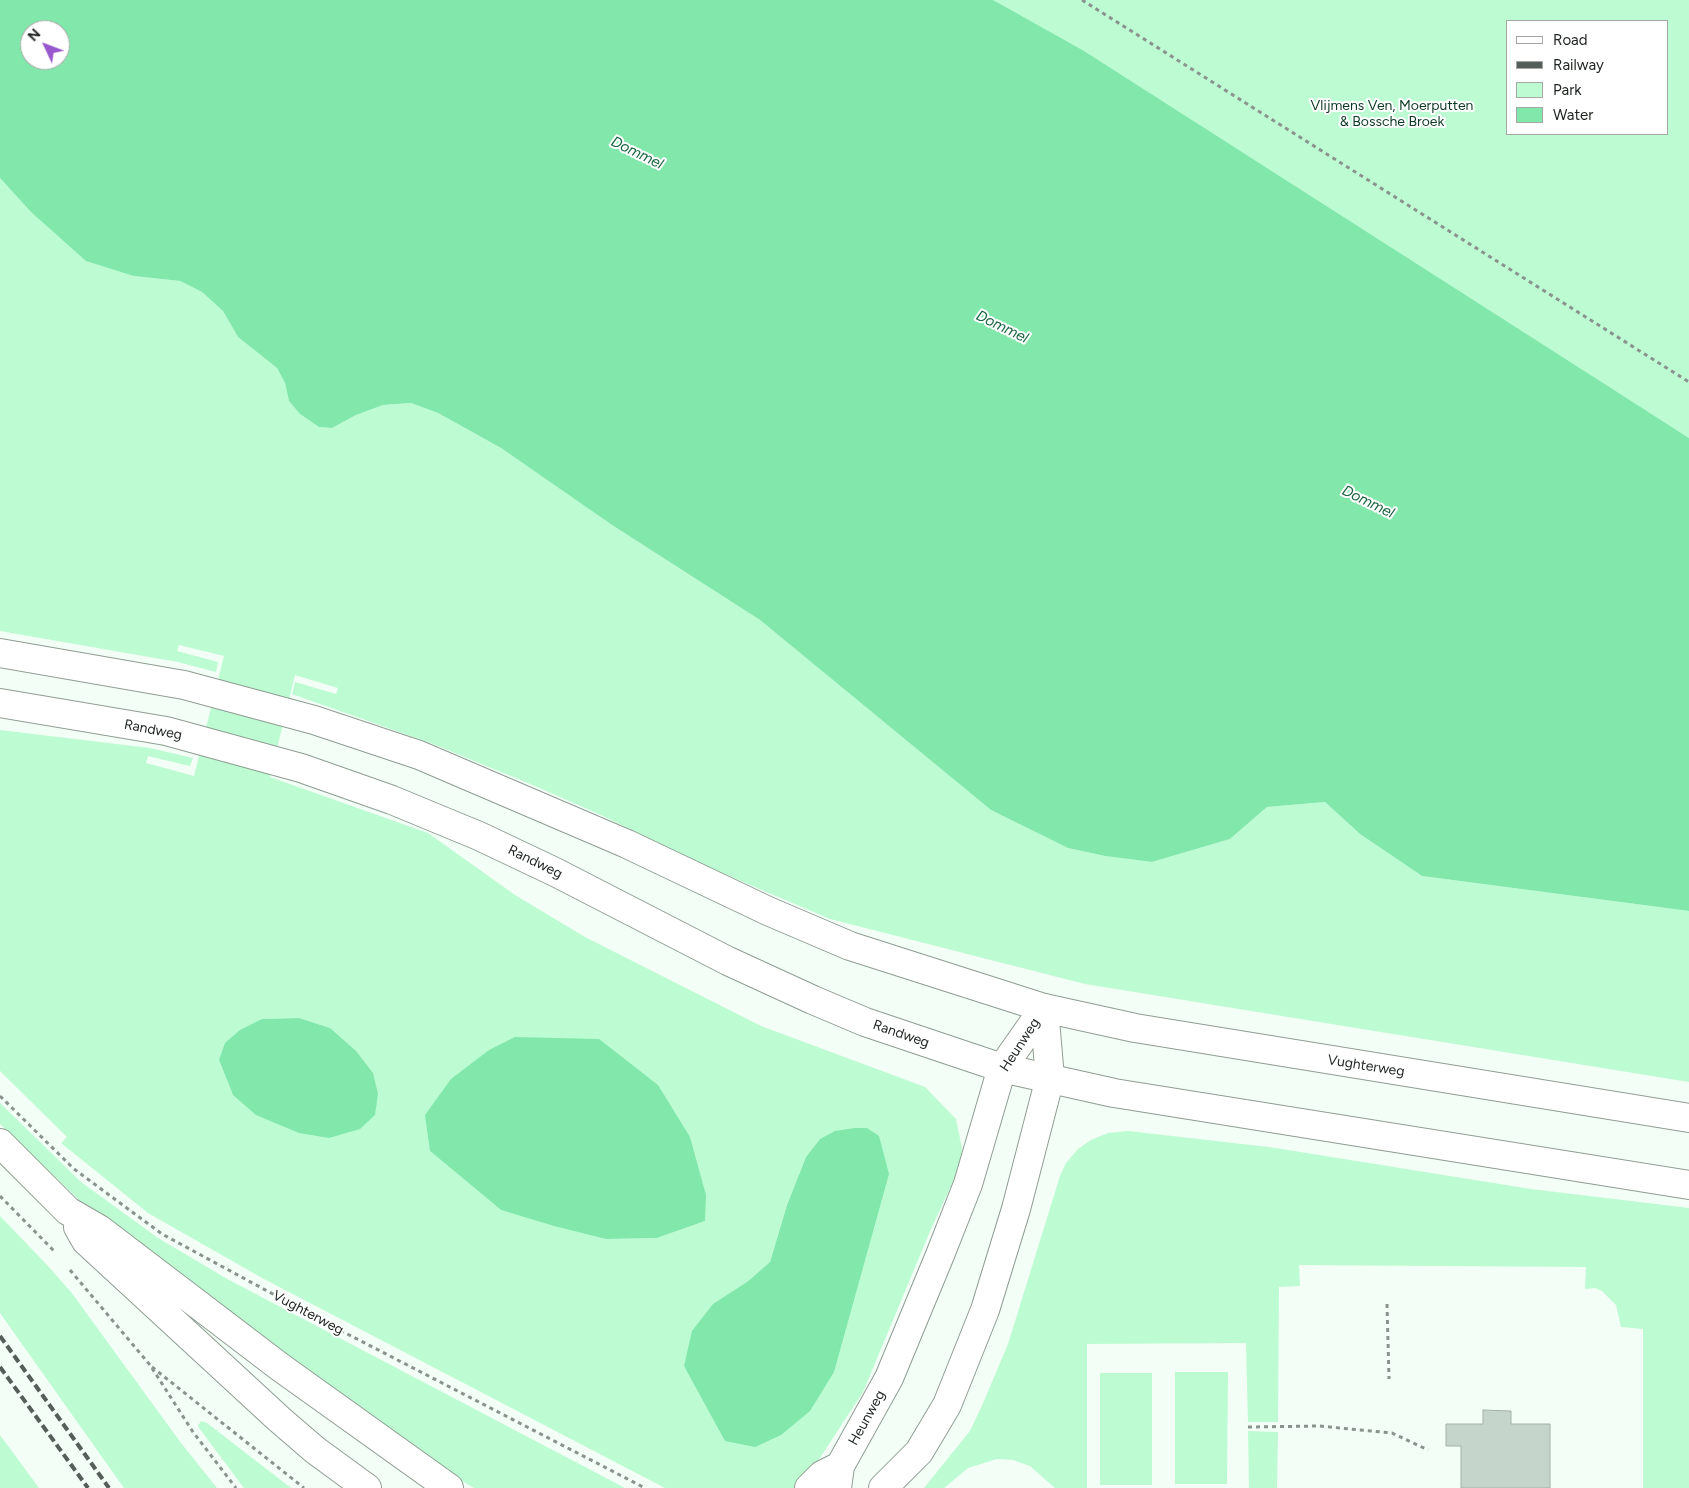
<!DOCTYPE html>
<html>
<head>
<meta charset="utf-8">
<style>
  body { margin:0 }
  #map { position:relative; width:1689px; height:1488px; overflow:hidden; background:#f2fef6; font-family:Figtree,sans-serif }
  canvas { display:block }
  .legend { position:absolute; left:1506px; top:20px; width:162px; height:115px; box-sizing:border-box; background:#fff; border:1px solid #a5a7a5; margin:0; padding:6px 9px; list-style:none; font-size:15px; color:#1d231f }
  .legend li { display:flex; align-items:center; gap:10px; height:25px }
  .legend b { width:25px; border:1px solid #a5a7a5 }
  .north { position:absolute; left:20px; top:20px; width:50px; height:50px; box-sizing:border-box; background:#fff; border:1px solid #a5a7a5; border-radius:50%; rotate:313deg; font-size:14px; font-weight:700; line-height:20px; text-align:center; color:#1d231f }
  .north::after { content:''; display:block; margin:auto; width:18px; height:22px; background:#9758ce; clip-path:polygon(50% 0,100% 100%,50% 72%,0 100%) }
</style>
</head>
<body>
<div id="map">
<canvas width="1689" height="1488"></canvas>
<ul class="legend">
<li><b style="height:6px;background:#fff"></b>Road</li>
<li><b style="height:6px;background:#565e59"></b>Railway</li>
<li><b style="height:14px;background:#bdfcd3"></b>Park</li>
<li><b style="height:14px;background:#82e7ab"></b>Water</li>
</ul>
<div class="north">N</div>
</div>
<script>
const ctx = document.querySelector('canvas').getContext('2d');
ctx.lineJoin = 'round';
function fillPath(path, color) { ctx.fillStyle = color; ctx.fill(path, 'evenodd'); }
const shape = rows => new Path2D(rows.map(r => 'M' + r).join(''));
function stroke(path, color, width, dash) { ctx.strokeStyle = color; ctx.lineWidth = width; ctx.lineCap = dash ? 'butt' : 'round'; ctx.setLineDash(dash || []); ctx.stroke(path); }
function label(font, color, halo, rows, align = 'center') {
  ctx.font = font + ' Figtree,sans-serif'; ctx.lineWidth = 4; ctx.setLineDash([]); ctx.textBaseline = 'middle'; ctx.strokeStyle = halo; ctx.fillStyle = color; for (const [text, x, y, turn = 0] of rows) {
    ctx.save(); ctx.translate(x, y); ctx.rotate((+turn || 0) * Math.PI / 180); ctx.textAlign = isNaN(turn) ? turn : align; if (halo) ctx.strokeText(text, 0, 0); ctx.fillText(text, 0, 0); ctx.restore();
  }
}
const green = shape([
  [993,0,1689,0,1689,438,1452,288],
  [1508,21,1668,21,1668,134,1508,134],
  [0,178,30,211,134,276,180,281,202,292,223,311,238,337,277,368,285,383,289,401,300,414,319,427,332,428,356,415,383,405,411,403,438,413,501,448,612,525,760,620,991,810,1068,848,1105,856,1152,862,1230,839,1267,807,1325,802,1360,834,1422,876,1689,911,1689,1082,1085,984,830,919,708,867,603,816,535,786,433,744,292,694,295,682,336,694,338,688,295,675,270,777,428,833,515,895,585,937,761,1026,925,1087,956,1119,964,1158,931,1229,863,1392,810,1473,795,1488,665,1488,264,1279,148,1213,61,1143,67,1137,0,1071,0,730,150,748,193,758,190,766,148,756,146,763,194,776,224,656,179,645,177,651,218,662,216,672,178,662,0,631],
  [298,1018,330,1028,233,1095,219,1060,262,1019],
  [690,1137,705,1221,657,1238,606,1239,501,1210,430,1151],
  [820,1139,755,1447,697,1386,684,1366,747,1282,770,1262,787,1205,806,1157],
  [0,1103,81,1182,158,1238,229,1280,625,1488,474,1488,404,1446,100,1220,0,1124],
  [1128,1131,1269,1147,1531,1189,1689,1208,1689,1488,1643,1488,1643,1329,1621,1327,1616,1305,1602,1291,1595,1288,1585,1289,1586,1267,1299,1265,1300,1286,1279,1287,1278,1422,1248,1422,1246,1343,1087,1344,1087,1488,1055,1488,1030,1466,1013,1460,997,1459,968,1468,944,1488,924,1488,970,1431,984,1401,1008,1344,1060,1176,1066,1163,1078,1149,1091,1140,1108,1133],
  [0,1216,48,1266,71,1292,181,1443,217,1488,124,1488,0,1313],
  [1175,1372,1228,1372,1227,1484,1175,1484],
  [1100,1373,1152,1373,1152,1485,1100,1485],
  [201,1421,207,1423,291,1488,244,1488,199,1428,198,1426],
  [1248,1431,1278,1432,1277,1488,1249,1488],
  [0,1435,39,1488,0,1488]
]);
const water = shape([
  [0,0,993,0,1084,51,1689,438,1689,911,1422,876,1360,834,1325,802,1267,807,1230,839,1152,862,1105,856,1068,848,991,810,760,620,612,525,501,448,438,413,411,403,383,405,356,415,332,428,319,427,300,414,289,401,285,383,277,368,238,337,223,311,202,292,180,281,134,276,86,261,30,211,0,178],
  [30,30,60,30,60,60,30,60],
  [299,1018,330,1028,356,1051,373,1073,378,1094,375,1115,360,1129,329,1138,299,1133,256,1115,233,1095,219,1060,225,1043,240,1030,262,1019],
  [515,1037,599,1039,658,1085,690,1137,706,1195,705,1221,657,1238,606,1239,554,1226,501,1210,430,1151,425,1115,451,1079,489,1050],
  [855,1128,867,1128,879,1136,889,1174,834,1372,810,1411,781,1435,755,1447,725,1441,684,1366,692,1331,713,1304,747,1282,770,1262,787,1205,806,1157,820,1139,835,1131]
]);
const building = shape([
  [1483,1410,1511,1411,1511,1424,1550,1424,1550,1488,1461,1488,1461,1446,1446,1446,1446,1424,1483,1424,1483,1410]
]);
const path = shape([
  [1082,0,1689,382],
  [0,1096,74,1169,162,1234,332,1326,645,1488],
  [0,1196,56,1253],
  [70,1270,150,1365,193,1432,236,1488],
  [1387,1304,1389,1379],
  [152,1367,304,1488],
  [1248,1427,1319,1426,1392,1433,1428,1450]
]);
const secondary = shape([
  [0,1143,68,1211,99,1229,280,1367,449,1488],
  [78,1227,86,1241,279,1419,315,1450,367,1488],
  [809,1488,822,1475,840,1466],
  [837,1488,840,1466,889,1378,940,1255,968,1184,1002,1068,1044,1008],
  [883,1488,919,1452,947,1405,985,1310,1016,1209,1050,1078,1044,1008]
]);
const primary = shape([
  [0,653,184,685,314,720,419,755,627,844,768,911,850,946,1044,1008,1135,1028,1689,1118],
  [0,703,166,731,301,768,392,800,479,836,555,872,728,961,813,1000,865,1022,1002,1068,1114,1093,1689,1185]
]);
const rail = shape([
  [0,1336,109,1488],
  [0,1367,88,1488]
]);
const parkNames = [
  ["Vlijmens Ven, Moerputten",1392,106],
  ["& Bossche Broek",1392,122]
];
const streetNames = [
  ["Randweg",153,730,11],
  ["Randweg",535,862,26],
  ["Randweg",901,1034,19],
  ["Heunweg",1020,1045,-57],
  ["Vughterweg",1366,1066,9],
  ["Vughterweg",308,1313,28],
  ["Heunweg",867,1418,-61]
];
const waterNames = [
  ["Dommel",637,153,26],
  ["Dommel",1002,327,26],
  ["Dommel",1368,502,26]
];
fillPath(green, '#bdfcd3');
fillPath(water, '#82e7ab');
fillPath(building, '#c6d5cb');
stroke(building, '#a3b2a8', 1);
stroke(secondary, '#8f9d93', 30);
stroke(primary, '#8f9d93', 30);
stroke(path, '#8a938d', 3, [4, 4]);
stroke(secondary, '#fff', 28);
stroke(primary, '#fff', 28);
stroke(rail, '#565e59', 4, [8, 4]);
label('14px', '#0c3821', '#fff', parkNames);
label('14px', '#1d231f', '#fff', streetNames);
label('italic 15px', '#1b653f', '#fff', waterNames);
</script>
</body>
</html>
